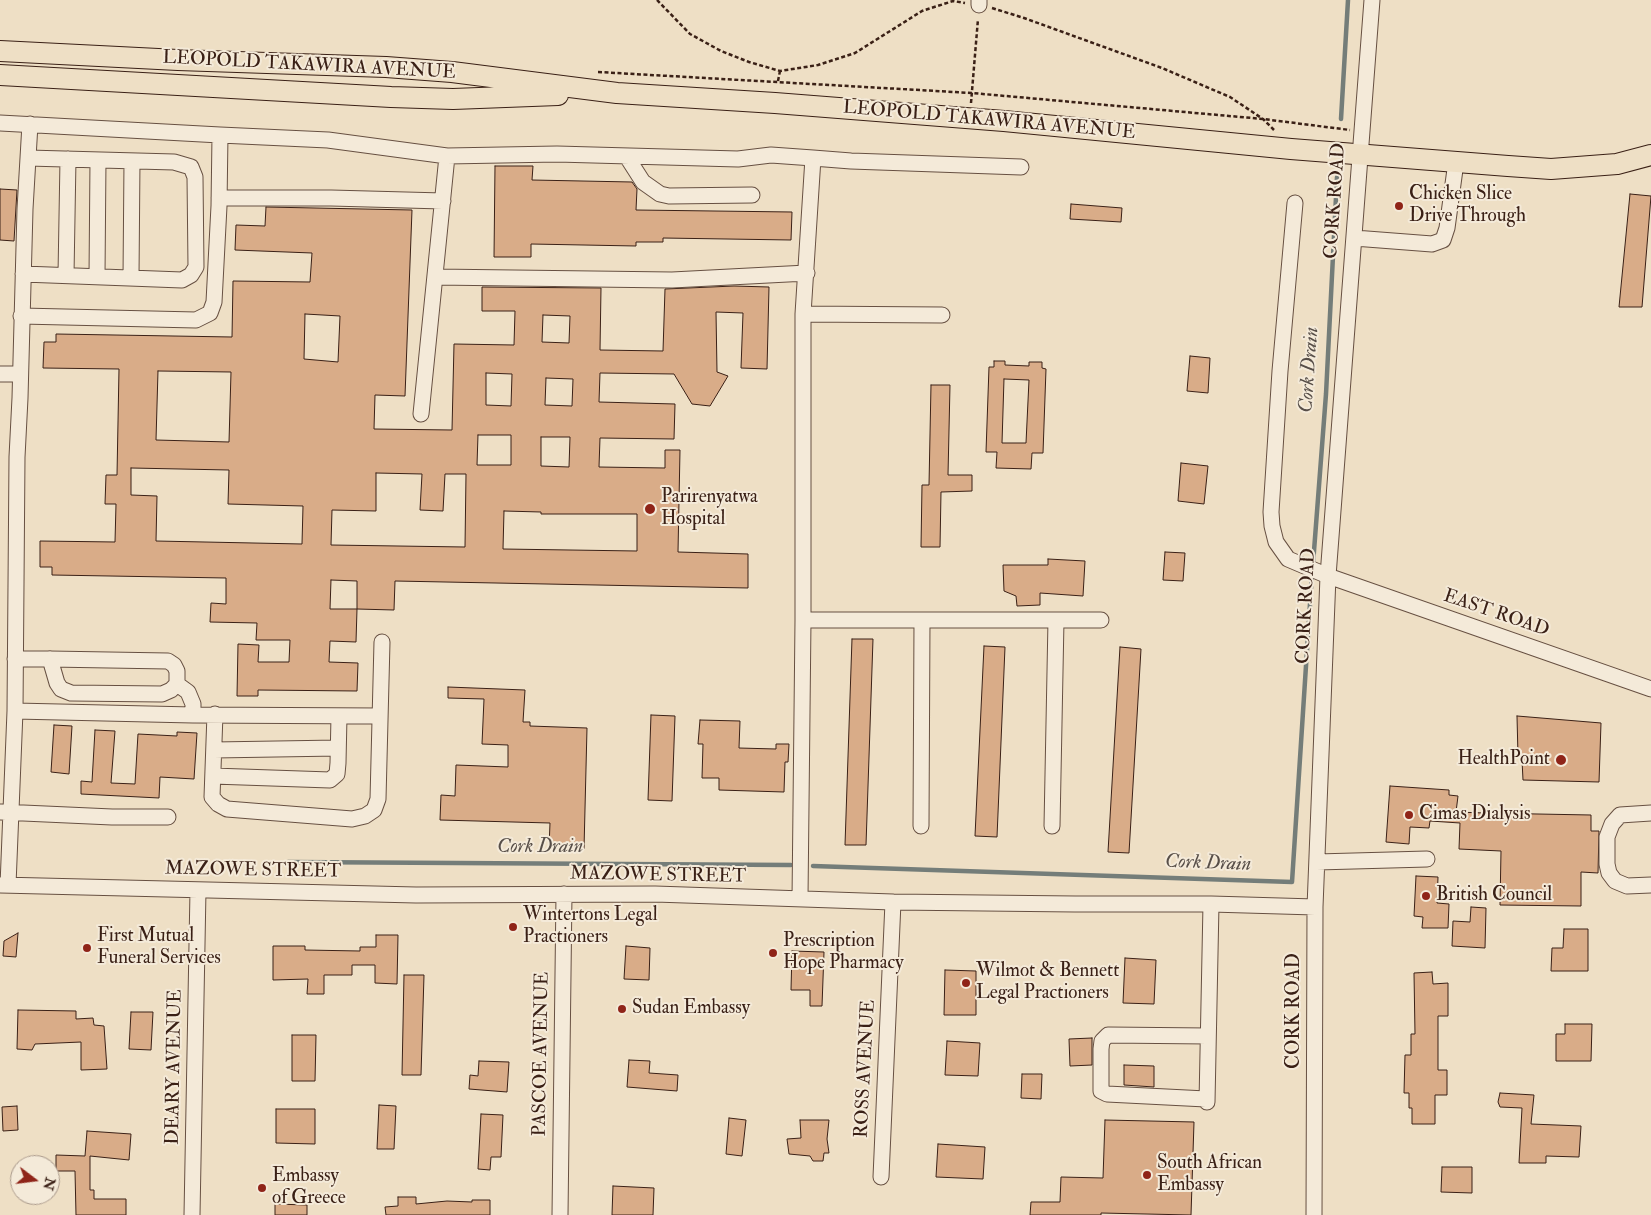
<!DOCTYPE html>
<html>
<head>
<meta charset="utf-8">
<style>
  body { margin:0 }
  #map { position:relative; width:1651px; height:1215px; overflow:hidden; background:#eedfc5; font-family:"IM FELL Double Pica",serif }
  canvas { display:block }
  .north { position:absolute; left:10px; top:1155px; width:50px; height:50px; box-sizing:border-box; background:#f4ead9; border:1px solid #aa998b; border-radius:50%; rotate:105deg; font-size:14px; font-weight:700; line-height:20px; text-align:center; color:#3a2016 }
  .north::after { content:''; display:block; margin:auto; width:18px; height:22px; background:#8f2418; clip-path:polygon(50% 0,100% 100%,50% 72%,0 100%) }
</style>
</head>
<body>
<div id="map">
<canvas width="1651" height="1215"></canvas>
<div class="north">N</div>
</div>
<script>
const ctx = document.querySelector('canvas').getContext('2d');
ctx.lineJoin = 'round';
const shape = rows => new Path2D(rows.map(r => 'M' + r).join(''));
function stroke(path, color, width, dash) { ctx.strokeStyle = color; ctx.lineWidth = width; ctx.lineCap = dash ? 'butt' : 'round'; ctx.setLineDash(dash || []); ctx.stroke(path); }
function fillPath(path, color) { ctx.fillStyle = color; ctx.fill(path, 'evenodd'); }
function label(font, color, halo, rows, align = 'center') {
  ctx.font = font + ' "IM FELL Double Pica",serif'; ctx.lineWidth = 4; ctx.setLineDash([]); ctx.textBaseline = 'middle'; ctx.strokeStyle = halo; ctx.fillStyle = color; for (const [text, x, y, turn = 0] of rows) {
    ctx.save(); ctx.translate(x, y); ctx.rotate((+turn || 0) * Math.PI / 180); ctx.textAlign = isNaN(turn) ? turn : align; if (halo) ctx.strokeText(text, 0, 0); ctx.fillText(text, 0, 0); ctx.restore();
  }
}
const stream = shape([
  [1341,119,1348,0],
  [1313,564,1326,394,1337,177],
  [288,862,791,865],
  [813,866,1292,882,1312,573]
]);
const building = shape([
  [495,166,533,166,532,180,632,182,637,189,636,210,792,212,791,240,663,238,663,242,636,242,636,246,531,244,531,257,494,257,495,166],
  [0,189,17,190,14,241,0,240,0,189],
  [1630,194,1651,196,1642,307,1619,307,1630,194],
  [1071,204,1122,208,1121,222,1070,219,1071,204],
  [266,207,412,210,405,396,375,395,374,429,452,430,454,344,514,345,515,311,482,311,482,287,601,288,600,350,663,351,665,289,734,286,769,287,767,369,741,368,743,313,716,312,717,372,728,376,710,406,692,404,674,374,600,373,599,402,675,404,674,439,600,438,599,467,665,468,665,450,680,450,678,552,748,554,748,588,395,581,394,610,357,609,356,642,330,641,329,662,358,663,357,691,258,690,258,696,237,696,238,644,259,645,258,662,289,662,290,640,256,640,257,623,210,622,211,603,226,604,226,578,52,575,52,567,40,567,40,541,115,542,116,504,105,504,106,475,117,475,119,369,43,368,44,342,56,342,56,334,232,337,233,281,310,282,312,253,235,250,236,225,265,226,266,207],
  [305,314,340,316,338,362,304,359,305,314],
  [543,315,570,316,569,343,542,342,543,315],
  [158,371,231,372,229,442,156,440,158,371],
  [486,373,512,374,511,406,486,405,486,373],
  [546,378,573,379,572,406,545,405,546,378],
  [478,435,511,435,511,465,477,465,478,435],
  [541,437,570,437,569,467,541,466,541,437],
  [131,468,229,470,228,504,303,506,302,544,156,541,157,496,131,495,131,468],
  [376,473,422,474,420,510,443,511,445,474,466,474,465,547,331,545,332,510,376,511,376,473],
  [504,511,541,512,541,514,637,514,637,551,503,549,504,511],
  [331,580,357,581,357,609,330,609,331,580],
  [1190,356,1210,358,1208,393,1187,391,1190,356],
  [994,361,1005,361,1005,365,1029,366,1029,362,1042,362,1042,368,1046,369,1043,453,1032,453,1031,469,996,468,997,452,986,452,989,367,994,367,994,361],
  [1004,379,1029,380,1026,443,1002,443,1004,379],
  [931,385,950,385,948,475,972,475,972,491,941,492,940,547,921,547,922,485,929,485,931,385],
  [1181,463,1208,466,1204,504,1178,501,1181,463],
  [1165,552,1185,553,1183,581,1163,580,1165,552],
  [1048,559,1085,561,1083,596,1040,593,1040,605,1017,606,1016,596,1004,591,1003,565,1048,565,1048,559],
  [852,639,873,639,866,845,845,845,852,639],
  [984,646,1005,647,997,837,975,836,984,646],
  [1120,647,1141,649,1129,853,1108,852,1120,647],
  [448,687,525,690,523,722,530,722,530,726,587,728,584,849,549,848,550,823,440,820,441,795,455,796,456,765,508,767,508,745,482,744,484,699,448,698,448,687],
  [651,715,675,716,672,801,648,800,651,715],
  [1517,716,1601,723,1599,782,1523,780,1522,760,1518,756,1517,716],
  [700,720,740,721,739,748,776,749,776,744,789,744,788,762,785,762,784,792,719,790,719,778,702,778,703,744,698,744,700,720],
  [54,725,72,726,69,774,51,772,54,725],
  [95,730,115,731,111,783,135,784,138,734,177,736,177,732,197,733,194,779,160,777,159,798,81,794,81,781,92,782,95,730],
  [1390,786,1449,790,1449,795,1458,796,1456,812,1484,813,1591,815,1591,831,1599,831,1598,873,1581,872,1581,906,1500,905,1501,851,1459,849,1460,823,1430,821,1429,828,1410,827,1409,844,1386,842,1390,786],
  [1416,876,1438,877,1437,903,1449,904,1448,928,1422,928,1423,917,1414,916,1416,876],
  [1471,907,1486,908,1485,948,1452,946,1453,921,1470,922,1471,907],
  [1564,929,1588,929,1588,971,1551,971,1552,948,1563,948,1564,929],
  [18,933,16,957,3,956,4,941,18,933],
  [376,935,398,935,397,984,375,983,375,965,352,965,352,975,324,975,324,994,307,994,308,979,273,980,273,946,305,946,305,950,360,951,360,947,376,947,376,935],
  [626,946,650,948,649,980,624,979,626,946],
  [792,951,824,952,822,1006,810,1006,810,990,791,990,792,951],
  [1125,958,1156,960,1154,1004,1123,1003,1125,958],
  [945,970,976,971,976,1015,944,1015,945,970],
  [1432,972,1433,984,1448,983,1448,1016,1438,1016,1438,1070,1447,1070,1447,1095,1435,1095,1435,1124,1412,1124,1412,1108,1409,1108,1409,1093,1404,1093,1405,1055,1411,1055,1411,1034,1415,1034,1414,973,1432,972],
  [404,975,424,975,421,1075,402,1075,404,975],
  [18,1010,76,1011,76,1019,93,1018,94,1025,104,1026,107,1069,81,1070,81,1042,35,1044,32,1050,17,1049,18,1010],
  [131,1012,153,1012,151,1050,129,1049,131,1012],
  [1565,1024,1592,1024,1591,1061,1556,1061,1556,1034,1565,1034,1565,1024],
  [292,1035,316,1035,315,1081,292,1081,292,1035],
  [1092,1038,1092,1065,1070,1066,1069,1039,1092,1038],
  [947,1041,980,1043,978,1076,945,1075,947,1041],
  [629,1060,650,1061,649,1073,678,1075,677,1091,627,1087,629,1060],
  [479,1061,509,1062,507,1092,469,1089,470,1075,478,1076,479,1061],
  [1124,1065,1154,1066,1154,1087,1124,1085,1124,1065],
  [1022,1074,1042,1074,1041,1099,1021,1098,1022,1074],
  [1500,1093,1534,1095,1531,1124,1581,1126,1579,1157,1546,1156,1546,1163,1519,1163,1522,1108,1500,1107,1498,1102,1500,1093],
  [379,1105,396,1106,394,1149,377,1149,379,1105],
  [17,1106,18,1130,3,1131,2,1107,17,1106],
  [276,1109,315,1109,315,1144,276,1143,276,1109],
  [481,1114,503,1115,501,1157,491,1157,490,1170,478,1169,481,1114],
  [729,1118,746,1120,742,1156,726,1154,729,1118],
  [800,1120,829,1120,827,1139,829,1153,824,1153,823,1161,813,1161,810,1156,789,1154,787,1139,801,1138,800,1120],
  [1105,1120,1194,1122,1191,1215,1101,1213,1101,1215,1030,1215,1031,1202,1060,1202,1061,1177,1103,1178,1105,1120],
  [87,1131,131,1134,129,1160,90,1156,90,1190,94,1190,94,1199,126,1199,126,1215,76,1215,75,1171,56,1171,56,1155,85,1156,87,1131],
  [938,1144,985,1147,983,1179,936,1177,938,1144],
  [1442,1167,1472,1167,1472,1193,1441,1192,1442,1167],
  [613,1186,654,1188,653,1215,612,1215,613,1186],
  [398,1197,416,1197,416,1204,447,1201,472,1202,472,1200,490,1200,490,1215,386,1215,385,1207,398,1206,398,1197],
  [275,1204,307,1205,307,1215,275,1215,275,1204]
]);
const path = shape([
  [657,0,690,34,721,51,749,62,780,71,818,65,855,53,922,11,953,1,965,3],
  [992,8,1024,18,1162,68,1230,97,1263,119,1274,130],
  [598,72,972,93,1263,119,1350,130],
  [778,81,780,71],
  [971,103,978,19]
]);
const minor = shape([
  [979,5,979,0],
  [0,123,220,135,328,140,447,156,557,154,738,159,771,155,813,158,803,314,803,620,800,899],
  [627,157,643,182,660,194,669,196,752,195],
  [813,158,851,161,1021,167],
  [219,198,331,198,443,201],
  [1295,203,1280,371,1271,512,1272,526,1276,542,1288,559,1328,576,1651,689],
  [1354,238,1432,244,1443,240,1447,228,1456,162],
  [23,274,182,280,191,275,196,267,195,177,191,167,174,162,28,158],
  [66,275,68,159],
  [97,276,98,160],
  [131,277,132,161],
  [435,277,672,280,807,273],
  [803,314,942,315],
  [21,316,196,320,210,313,214,302,219,206,220,135],
  [0,374,19,374],
  [421,414,447,156],
  [803,620,1101,620],
  [15,659,50,659,168,661,174,665,177,671,177,684,171,690,162,694,71,693,61,689,57,683,50,659],
  [177,684,188,692,193,704,193,715],
  [15,711,193,715,380,716],
  [215,714,212,797,218,804,227,809,352,819,365,816,374,810,378,799,382,642],
  [214,750,338,748],
  [213,776,330,780,337,774,338,763,339,716],
  [1,812,112,817,168,817],
  [1651,813,1620,815,1612,824,1607,837,1607,864,1609,873,1615,881,1627,886,1651,885],
  [921,826,922,621],
  [1052,826,1056,620],
  [1317,862,1427,859],
  [0,885,416,895,655,894,893,902,1075,904,1211,904,1315,907],
  [8,885,15,711,17,457,20,398,25,209,30,124],
  [1206,1099,1107,1094,1101,1091,1101,1049,1102,1041,1108,1035,1208,1036],
  [1207,1102,1211,904],
  [881,1177,893,902],
  [192,1215,198,890],
  [560,1215,564,894],
  [1314,1215,1315,907,1328,576,1372,0]
]);
const major = shape([
  [0,51,178,60,386,67,452,72,617,93,775,103,1004,121,1291,149,1508,166,1551,169,1617,164,1651,155],
  [0,75,391,97,453,99,558,95]
]);
const markers = [
  [1399,206,5,"#8f2418"],
  [650,509,6,"#8f2418"],
  [1561,760,6,"#8f2418"],
  [1409,815,5,"#8f2418"],
  [1426,896,5,"#8f2418"],
  [513,927,5,"#8f2418"],
  [87,948,5,"#8f2418"],
  [773,953,5,"#8f2418"],
  [966,983,5,"#8f2418"],
  [622,1009,5,"#8f2418"],
  [1147,1175,5,"#8f2418"],
  [262,1188,5,"#8f2418"]
];
const streetNames = [
  ["LEOPOLD TAKAWIRA AVENUE",309,66,3],
  ["LEOPOLD TAKAWIRA AVENUE",989,121,5],
  ["CORK ROAD",1336,201,-86],
  ["CORK ROAD",1307,606,-87],
  ["EAST ROAD",1496,614,19],
  ["MAZOWE STREET",253,871,1],
  ["MAZOWE STREET",658,876,1],
  ["CORK ROAD",1295,1011,-90],
  ["PASCOE AVENUE",542,1054,-89],
  ["DEARY AVENUE",175,1067,-89],
  ["ROSS AVENUE",866,1069,-87]
];
const poiNames = [
  ["Chicken Slice",1409,195],
  ["Drive Through",1409,217],
  ["Parirenyatwa",661,498],
  ["Hospital",661,520],
  ["HealthPoint",1550,760,"right"],
  ["Cimas Dialysis",1419,815],
  ["British Council",1436,896],
  ["Wintertons Legal",523,916],
  ["Practioners",523,938],
  ["First Mutual",97,937],
  ["Funeral Services",97,959],
  ["Prescription",783,942],
  ["Hope Pharmacy",783,964],
  ["Wilmot & Bennett",976,972],
  ["Legal Practioners",976,994],
  ["Sudan Embassy",632,1009],
  ["South African",1157,1164],
  ["Embassy",1157,1186],
  ["Embassy",272,1177],
  ["of Greece",272,1199]
];
const waterNames = [
  ["Cork Drain",1310,370,-86],
  ["Cork Drain",540,848],
  ["Cork Drain",1208,864,2]
];
stroke(stream, '#747d79', 4.5);
fillPath(building, '#d9ac88');
stroke(building, '#3a2016', 1);
stroke(minor, '#675042', 17);
stroke(major, '#3a2016', 22);
stroke(path, '#3a2016', 2.5, [4, 2.5]);
stroke(minor, '#f4ead9', 15);
stroke(major, '#eedfc5', 20);
for (const [x, y, r, color] of markers) { const dot = new Path2D(); dot.arc(x, y, r, 0, 2 * Math.PI); ctx.fillStyle = color; ctx.fill(dot); stroke(dot, '#f4ead9', 2); }
label('19px', '#3a2016', '#f4ead9', streetNames);
label('19px', '#3a2016', '#f4ead9', poiNames, 'left');
label('italic 20px', '#574e48', '#f4ead9', waterNames);
</script>
</body>
</html>
